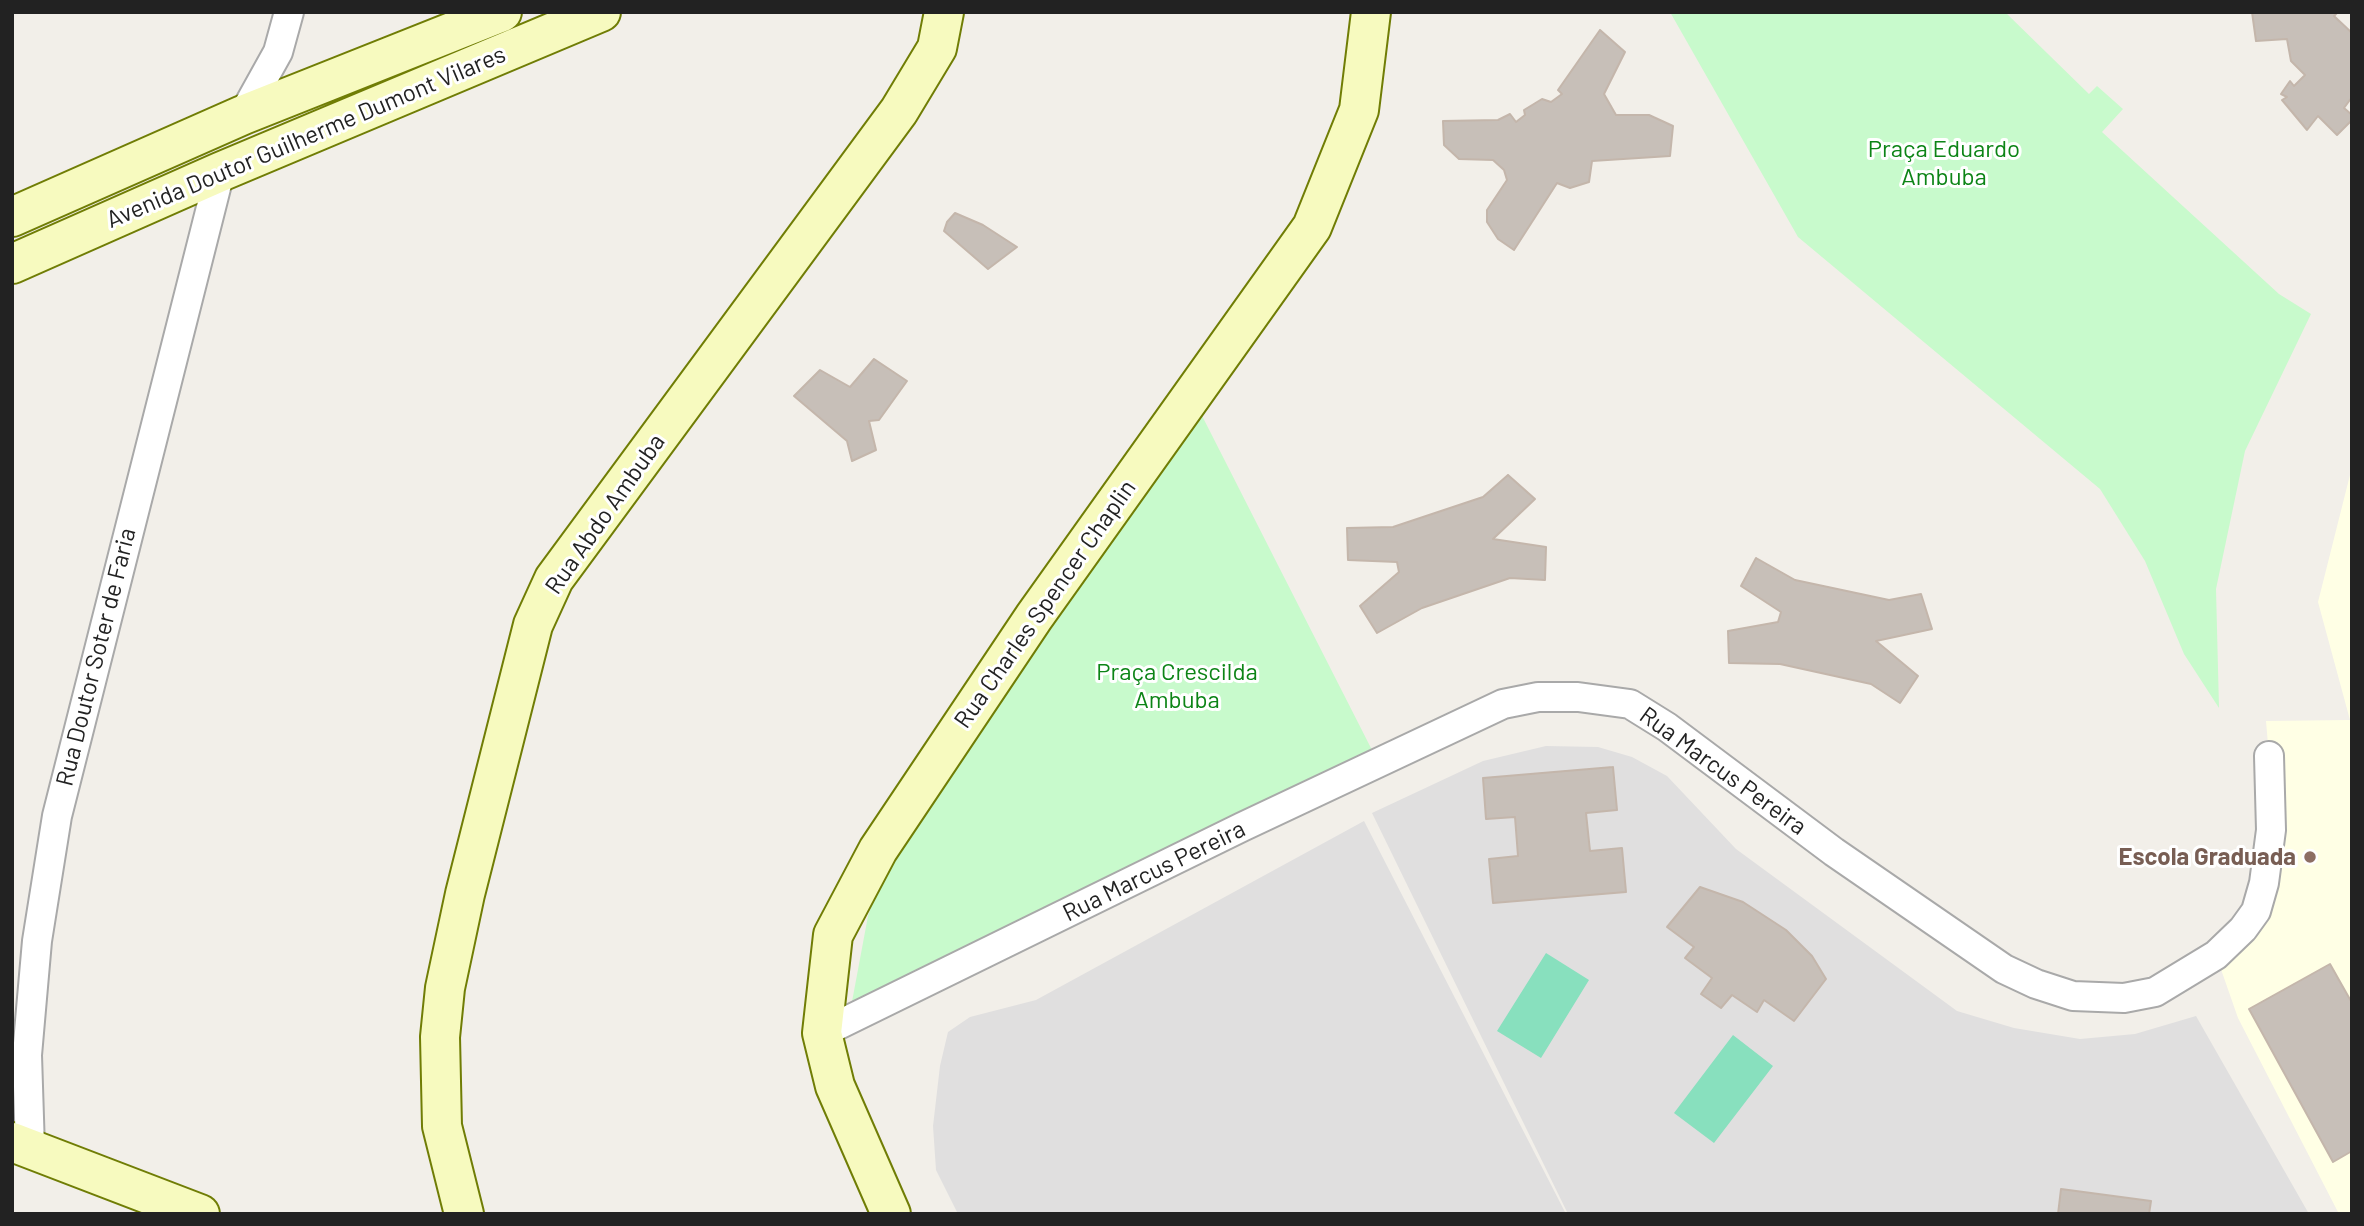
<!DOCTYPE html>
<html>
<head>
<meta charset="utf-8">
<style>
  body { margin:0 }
  #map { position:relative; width:2364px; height:1226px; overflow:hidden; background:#f2efe9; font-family:Barlow,sans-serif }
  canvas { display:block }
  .frame { position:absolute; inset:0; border:14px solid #222; pointer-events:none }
</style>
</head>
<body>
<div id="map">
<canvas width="2364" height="1226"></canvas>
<div class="frame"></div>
</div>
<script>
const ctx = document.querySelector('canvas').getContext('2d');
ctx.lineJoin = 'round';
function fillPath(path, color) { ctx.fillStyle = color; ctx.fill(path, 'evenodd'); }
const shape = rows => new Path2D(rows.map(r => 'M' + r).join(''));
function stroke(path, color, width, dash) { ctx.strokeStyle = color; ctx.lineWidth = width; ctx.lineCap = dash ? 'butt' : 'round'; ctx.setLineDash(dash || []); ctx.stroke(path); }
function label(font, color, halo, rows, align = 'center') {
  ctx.font = font + ' Barlow,sans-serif'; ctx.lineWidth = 6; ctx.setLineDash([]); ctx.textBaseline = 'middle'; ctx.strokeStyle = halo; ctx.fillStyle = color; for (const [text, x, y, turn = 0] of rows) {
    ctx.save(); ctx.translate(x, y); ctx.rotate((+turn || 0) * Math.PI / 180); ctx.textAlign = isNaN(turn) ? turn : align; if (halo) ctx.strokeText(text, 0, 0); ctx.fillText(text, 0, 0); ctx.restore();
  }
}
const residential = shape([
  [1546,746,1598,747,1632,757,1667,776,1736,849,1957,1011,2014,1028,2080,1039,2135,1034,2196,1016,2309,1214,1568,1214,1372,813,1483,761],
  [1364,821,1566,1214,958,1214,936,1170,933,1126,940,1066,948,1032,970,1017,1036,1000]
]);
const education = shape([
  [2352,467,2352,1214,2339,1214,2238,1018,2216,955,2264,883,2269,756,2266,721,2350,720,2318,602]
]);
const park = shape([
  [1670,12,2005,12,2089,94,2097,86,2123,109,2102,132,2279,294,2311,314,2245,451,2216,589,2219,708,2184,654,2145,561,2100,489,1798,237],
  [1194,400,1373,752,851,1007,868,916,892,846]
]);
const pitch = shape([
  [1546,953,1589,980,1541,1058,1497,1031],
  [1733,1035,1773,1066,1714,1143,1674,1113]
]);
const building = shape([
  [2252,12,2338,12,2334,16,2352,33,2352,97,2344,108,2352,115,2352,120,2337,135,2318,116,2307,130,2282,100,2287,97,2281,94,2290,81,2294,86,2305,75,2291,61,2287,39,2256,41,2252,12],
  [1600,30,1625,52,1604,94,1616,115,1649,115,1673,126,1670,156,1592,161,1589,182,1570,188,1557,183,1514,250,1498,239,1487,222,1487,210,1507,180,1504,170,1493,160,1459,159,1444,145,1443,121,1498,120,1510,114,1516,122,1525,115,1524,110,1542,99,1551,102,1562,94,1558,90,1600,30],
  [955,213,983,225,1017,247,988,269,944,231,947,222,955,213],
  [874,359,907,381,879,420,869,421,876,450,852,461,847,441,794,396,820,370,850,387,874,359],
  [1508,475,1535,499,1493,539,1546,547,1545,580,1510,578,1422,608,1377,633,1360,606,1399,572,1397,562,1348,560,1347,528,1393,527,1483,497,1508,475],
  [1756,558,1795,580,1889,600,1921,594,1932,629,1876,641,1918,676,1900,703,1871,684,1780,664,1729,663,1728,631,1778,622,1781,612,1741,586,1756,558],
  [1613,767,1617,810,1586,813,1590,851,1622,848,1626,892,1493,903,1489,859,1518,856,1515,817,1486,819,1483,778,1613,767],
  [1700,887,1743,902,1786,930,1812,956,1826,979,1794,1021,1764,1000,1757,1012,1732,995,1721,1008,1701,994,1712,978,1685,958,1694,947,1667,927,1700,887],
  [2330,964,2352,1003,2352,1151,2333,1162,2249,1009,2330,964],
  [2061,1189,2151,1201,2149,1214,2058,1214,2061,1189]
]);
const street = shape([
  [243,115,278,52,289,12],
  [822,1033,1242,827,1503,704,1538,697,1578,697,1630,704,1667,727,1834,852,2004,969,2036,984,2073,996,2124,998,2155,992,2216,955,2243,929,2256,911,2264,883,2271,830,2269,756],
  [30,1149,27,1055,37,941,57,816,220,172]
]);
const secondary = shape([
  [12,217,243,115,502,12],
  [12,264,220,172,601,12],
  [12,1142,200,1214],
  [464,1214,442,1126,440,1037,445,988,465,894,533,625,554,579,899,111,937,48,944,12],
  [891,1214,835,1086,822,1033,833,935,878,850,1034,617,1312,227,1359,110,1371,12]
]);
const markers = [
  [2310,857,7,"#8d6e63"]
];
const streetNames = [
  ["Avenida Doutor Guilherme Dumont Vilares",306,137,-23],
  ["Rua Abdo Ambuba",605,514,-55],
  ["Rua Charles Spencer Chaplin",1045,604,-55],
  ["Rua Doutor Soter de Faria",96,657,-76],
  ["Rua Marcus Pereira",1723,771,36],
  ["Rua Marcus Pereira",1154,871,-26]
];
const parkNames = [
  ["Praça Eduardo",1944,149],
  ["Ambuba",1944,177],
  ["Praça Crescilda",1177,672],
  ["Ambuba",1177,700]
];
const educationNames = [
  ["Escola Graduada",2296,857]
];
fillPath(residential, '#e0dfdf');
fillPath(education, '#ffffe5');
fillPath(park, '#c8facc');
fillPath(pitch, '#88e0be');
fillPath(building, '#c7bfb8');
stroke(building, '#c4b6ab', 2);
stroke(street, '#a9a9a9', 32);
stroke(secondary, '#707d05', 42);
stroke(street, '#fff', 28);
stroke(secondary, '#f7fabf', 38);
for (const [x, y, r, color] of markers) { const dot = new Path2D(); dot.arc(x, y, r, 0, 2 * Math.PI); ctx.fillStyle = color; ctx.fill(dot); stroke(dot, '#fff', 2.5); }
label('24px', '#222', '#fff', streetNames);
label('24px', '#0c8416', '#fff', parkNames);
label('bold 24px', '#785e54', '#fff', educationNames, 'right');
</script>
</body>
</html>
